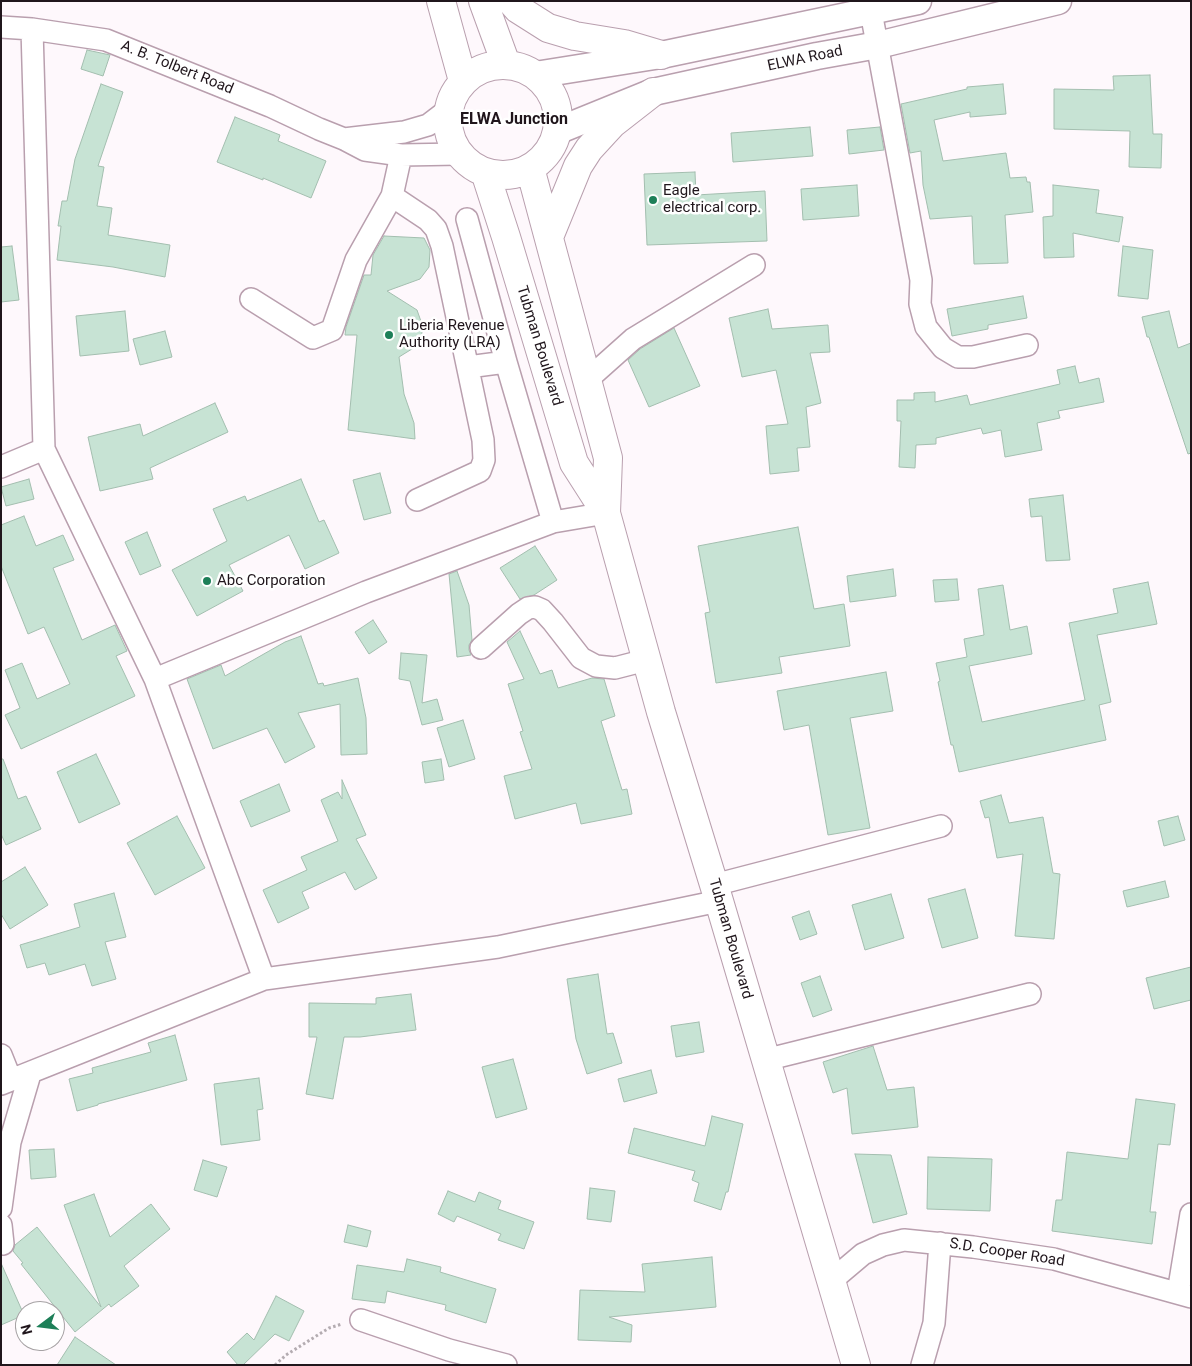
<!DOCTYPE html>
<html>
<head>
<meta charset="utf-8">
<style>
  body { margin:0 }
  #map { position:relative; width:1192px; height:1366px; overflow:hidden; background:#fef8fc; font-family:Roboto,sans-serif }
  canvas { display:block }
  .frame { position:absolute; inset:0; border:2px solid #20161c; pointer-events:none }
  .north { position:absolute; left:15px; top:1301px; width:50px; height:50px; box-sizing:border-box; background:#fff; border:1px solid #a6a2a4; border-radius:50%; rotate:255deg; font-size:14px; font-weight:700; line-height:20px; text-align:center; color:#20161c }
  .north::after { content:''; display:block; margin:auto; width:18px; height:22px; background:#1d7f58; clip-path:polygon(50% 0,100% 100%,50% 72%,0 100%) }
</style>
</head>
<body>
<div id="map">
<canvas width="1192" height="1366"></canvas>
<div class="frame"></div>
<div class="north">N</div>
</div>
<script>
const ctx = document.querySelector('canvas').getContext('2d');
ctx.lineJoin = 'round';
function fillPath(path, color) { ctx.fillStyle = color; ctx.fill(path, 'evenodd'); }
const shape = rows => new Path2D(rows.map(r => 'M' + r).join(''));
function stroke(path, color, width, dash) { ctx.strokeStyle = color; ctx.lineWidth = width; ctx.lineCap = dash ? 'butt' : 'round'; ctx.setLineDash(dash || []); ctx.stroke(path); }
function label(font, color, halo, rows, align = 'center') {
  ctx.font = font + ' Roboto,sans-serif'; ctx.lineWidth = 5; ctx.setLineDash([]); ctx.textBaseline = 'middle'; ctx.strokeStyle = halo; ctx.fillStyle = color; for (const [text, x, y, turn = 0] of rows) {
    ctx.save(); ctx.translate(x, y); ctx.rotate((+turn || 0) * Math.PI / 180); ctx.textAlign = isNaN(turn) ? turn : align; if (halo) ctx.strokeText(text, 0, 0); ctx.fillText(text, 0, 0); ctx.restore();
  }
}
const building = shape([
  [87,50,110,55,103,76,81,69,87,50],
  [1150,75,1153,134,1162,134,1161,168,1129,167,1130,131,1054,129,1054,89,1114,90,1113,76,1150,75],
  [101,84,123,92,98,166,104,167,97,206,112,208,108,235,170,245,165,277,113,267,57,260,61,226,58,226,62,201,67,201,75,159,101,84],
  [1003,84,1006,114,970,117,970,112,934,120,943,161,1006,153,1010,178,1026,177,1027,182,1030,182,1033,212,1005,215,1008,263,974,264,972,216,930,219,923,185,921,151,910,153,901,104,967,89,967,87,1003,84],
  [235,117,280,135,278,141,326,161,311,198,263,178,263,180,217,162,235,117],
  [810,127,813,156,733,162,731,133,810,127],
  [880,127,884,150,849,154,847,130,880,127],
  [695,172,696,195,765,191,767,241,647,245,644,174,695,172],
  [857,185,859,216,803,220,801,189,857,185],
  [1053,185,1099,190,1096,213,1123,217,1119,242,1073,233,1074,257,1044,258,1043,217,1053,216,1053,185],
  [384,236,424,238,430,250,429,267,420,279,387,291,417,310,423,327,420,344,399,357,404,394,414,423,415,439,348,430,357,335,345,335,346,327,364,275,371,275,373,255,384,236],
  [12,246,19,300,1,302,1,247,12,246],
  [1123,246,1153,250,1148,299,1118,296,1123,246],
  [1023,296,1027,318,988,325,988,329,952,336,947,309,1023,296],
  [768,309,772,329,828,325,830,352,810,353,821,403,806,407,810,447,797,448,799,471,770,474,766,426,788,424,776,370,742,377,729,318,768,309],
  [125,311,129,351,80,356,76,316,125,311],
  [1169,311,1178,348,1191,343,1191,453,1188,454,1149,337,1147,337,1142,317,1169,311],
  [674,328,700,386,649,407,628,360,640,349,674,328],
  [165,331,172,357,140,365,133,339,165,331],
  [1075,366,1079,383,1099,378,1104,402,1058,411,1060,418,1037,423,1042,450,1005,457,1001,430,983,434,981,428,936,438,936,444,916,445,915,468,899,467,901,421,897,421,897,400,914,400,914,393,935,392,935,402,967,395,970,405,1060,384,1057,370,1075,366],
  [215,403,228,432,150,468,153,479,100,491,88,437,140,424,143,436,215,403],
  [380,473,391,513,364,520,353,480,380,473],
  [29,479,34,499,6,506,1,487,29,479],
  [301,479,319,522,324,520,339,553,305,569,289,535,229,565,243,591,197,616,172,570,227,541,213,509,245,496,247,501,301,479],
  [1063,495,1070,560,1046,561,1042,516,1031,517,1029,499,1063,495],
  [24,516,36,546,63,535,74,560,53,568,82,640,115,625,127,651,116,656,135,696,21,749,5,715,20,708,5,670,22,663,37,699,70,684,44,627,28,634,1,566,1,525,24,516],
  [798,527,814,609,844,604,850,646,779,657,782,673,716,683,705,613,710,612,698,546,798,527],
  [147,532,161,566,140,575,125,542,147,532],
  [535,546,557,580,534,595,520,599,500,568,535,546],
  [893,569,896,596,850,602,847,576,893,569],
  [457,571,469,605,472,640,469,645,469,650,471,655,457,657,449,574,457,571],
  [957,579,959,600,935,602,933,580,957,579],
  [1148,582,1157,624,1097,635,1111,702,1099,705,1106,740,959,772,953,745,951,745,938,682,940,681,936,663,967,657,964,639,984,635,978,589,1003,585,1010,630,1027,626,1032,654,969,666,982,722,1085,700,1069,623,1118,613,1113,589,1148,582],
  [373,620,387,642,369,654,355,632,373,620],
  [520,631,540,674,552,670,558,688,592,678,604,679,615,716,601,721,622,790,627,789,632,814,581,824,576,803,515,819,504,776,532,769,520,732,523,731,508,684,524,679,507,642,520,631],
  [301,636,318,684,323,683,324,686,358,678,366,718,367,754,341,755,340,704,298,713,315,747,285,763,267,728,213,749,187,679,221,665,225,676,285,642,301,636],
  [401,653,427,655,422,703,437,699,443,720,422,725,410,681,399,679,401,653],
  [886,672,893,711,850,718,870,828,828,835,809,725,784,730,777,691,886,672],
  [463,720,475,759,449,767,437,728,463,720],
  [96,754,120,804,79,823,57,772,96,754],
  [1,759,3,759,18,799,26,796,41,829,6,845,1,834,1,759],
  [441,759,444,780,425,783,422,762,441,759],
  [342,780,366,835,356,839,377,878,355,890,345,872,302,892,309,908,278,923,263,890,307,870,301,857,338,841,321,800,338,792,342,799,342,780],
  [279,784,290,811,251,827,240,801,279,784],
  [1001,795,1009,823,1043,817,1053,873,1060,874,1054,939,1015,936,1023,854,997,858,989,817,985,818,980,801,1001,795],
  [177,816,205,868,155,895,127,843,177,816],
  [1178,816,1185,840,1164,846,1158,821,1178,816],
  [25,867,48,905,10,929,1,914,1,882,25,867],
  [1165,881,1169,897,1127,907,1123,891,1165,881],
  [965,889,978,938,942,948,928,899,965,889],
  [114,893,126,937,105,942,116,979,92,986,85,964,49,975,45,963,27,968,20,945,80,927,74,904,114,893],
  [891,894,904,938,865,950,852,905,891,894],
  [809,911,817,934,800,940,792,917,809,911],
  [1191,967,1191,1000,1154,1009,1146,978,1191,967],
  [598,974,607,1034,613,1033,622,1063,587,1074,576,1039,567,979,598,974],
  [820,976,832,1010,813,1017,801,983,820,976],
  [411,994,416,1030,360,1037,344,1037,333,1099,306,1094,317,1037,309,1037,309,1003,376,1004,376,998,411,994],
  [699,1022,704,1052,676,1057,671,1026,699,1022],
  [175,1035,187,1080,98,1104,98,1105,77,1111,69,1079,93,1073,92,1068,151,1052,148,1043,175,1035],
  [873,1046,887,1090,914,1087,918,1127,852,1134,847,1088,833,1093,823,1062,873,1046],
  [513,1059,527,1109,496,1118,482,1067,513,1059],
  [651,1070,657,1093,624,1102,618,1079,651,1070],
  [259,1078,263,1109,257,1110,260,1140,221,1145,214,1084,259,1078],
  [1136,1099,1175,1104,1170,1145,1158,1144,1150,1212,1156,1212,1152,1244,1052,1231,1056,1200,1062,1200,1067,1152,1128,1159,1136,1099],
  [712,1116,743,1124,728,1192,726,1192,721,1210,694,1201,699,1183,692,1180,695,1171,628,1153,634,1128,705,1146,712,1116],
  [54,1149,56,1177,31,1179,29,1150,54,1149],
  [855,1154,891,1155,907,1214,873,1223,855,1154],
  [928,1157,992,1159,990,1211,927,1209,928,1157],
  [203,1160,227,1167,217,1197,194,1190,203,1160],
  [590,1188,615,1191,611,1222,587,1219,590,1188],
  [448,1191,475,1202,479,1192,501,1201,498,1209,534,1222,524,1249,498,1240,501,1234,457,1216,454,1222,438,1214,448,1191],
  [94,1194,110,1237,151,1204,170,1229,124,1266,139,1286,111,1307,109,1304,75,1332,21,1264,23,1263,13,1251,15,1245,37,1227,101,1307,64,1205,94,1194],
  [348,1225,371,1231,367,1247,344,1242,348,1225],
  [712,1257,716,1307,609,1317,632,1325,631,1342,578,1340,580,1290,645,1292,642,1264,712,1257],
  [407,1259,441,1267,440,1272,496,1289,486,1323,445,1310,446,1305,387,1291,385,1303,352,1299,357,1265,404,1272,407,1259],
  [1,1263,24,1315,1,1325,1,1263],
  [276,1296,304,1311,289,1341,275,1334,243,1365,238,1365,227,1352,247,1333,254,1340,276,1296],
  [75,1337,116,1365,57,1365,75,1337]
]);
const path = shape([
  [275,1365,286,1355,329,1328,342,1324]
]);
const minor = shape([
  [869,1,921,280,920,304,926,327,943,348,958,357,973,357,1027,345],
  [1,27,32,29,106,40,270,106,319,129,344,139,365,150,401,155,459,154],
  [344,139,404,132,428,125,449,109],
  [392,196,428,220,436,229,442,246,483,440,484,460,480,471,417,500],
  [467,219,506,362,553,522],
  [251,299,313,338,332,330,356,260,392,196,401,155],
  [468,367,506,362],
  [587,380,633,339,754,265],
  [44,449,155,679,264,979],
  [1,467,44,449,32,29],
  [481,648,519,614,528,608,535,607,542,610,553,622,581,658,596,666,615,668,646,660],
  [155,679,366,592,553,522,606,513],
  [714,885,941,826],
  [1,1055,11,1080],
  [765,1060,1030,994],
  [1,1084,264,979,498,947,719,901],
  [1,1208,10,1142,30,1074],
  [1,1225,3,1244],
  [831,1281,863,1254,883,1245,904,1240,973,1247,1054,1259,1191,1297],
  [1178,1293,1191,1214],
  [361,1320,449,1350,506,1365],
  [922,1365,934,1323,940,1243]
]);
const major = shape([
  [535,75,661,55,918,1],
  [557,131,653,92,817,56,878,45,1058,1]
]);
const highway = shape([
  [441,1,463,81],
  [483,1,506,64],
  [511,1,518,9,548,28,575,36,624,44,661,55],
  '448 120a55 55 0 1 1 110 0a55 55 0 1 1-110 0Z',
  [530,168,608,458,606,513],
  [485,172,506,237,574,463,606,513,661,712,719,901,856,1365],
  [549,237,578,166,589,149,612,124,653,92]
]);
const markers = [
  [653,200,5,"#1d7f58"],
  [389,335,5,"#1d7f58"],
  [207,581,5,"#1d7f58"]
];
const streetNames = [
  ["ELWA Road",805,59,-12],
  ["A. B. Tolbert Road",177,68,22],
  ["Tubman Boulevard",539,346,73],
  ["Tubman Boulevard",730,939,74],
  ["S.D. Cooper Road",1007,1253,9]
];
const poiNames = [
  ["Eagle",663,191],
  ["electrical corp.",663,208],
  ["Liberia Revenue",399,326],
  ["Authority (LRA)",399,343],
  ["Abc Corporation",217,581]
];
const neighbourhoodNames = [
  ["ELWA Junction",514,120]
];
fillPath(building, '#c7e3d4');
stroke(building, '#a3beaf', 1);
stroke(minor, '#b99fae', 24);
stroke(major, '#b99fae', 29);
stroke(highway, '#b99fae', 30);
stroke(path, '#b4acb1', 3, [2.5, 2.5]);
stroke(minor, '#fff', 21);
stroke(major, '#fff', 26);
stroke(highway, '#fff', 28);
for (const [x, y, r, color] of markers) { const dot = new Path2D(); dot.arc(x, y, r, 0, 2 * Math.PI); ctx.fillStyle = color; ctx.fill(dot); stroke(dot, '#fff', 2); }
label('15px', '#20161c', '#fff', streetNames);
label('15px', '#20161c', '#fff', poiNames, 'left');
label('bold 16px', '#20161c', '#fff', neighbourhoodNames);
</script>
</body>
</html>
